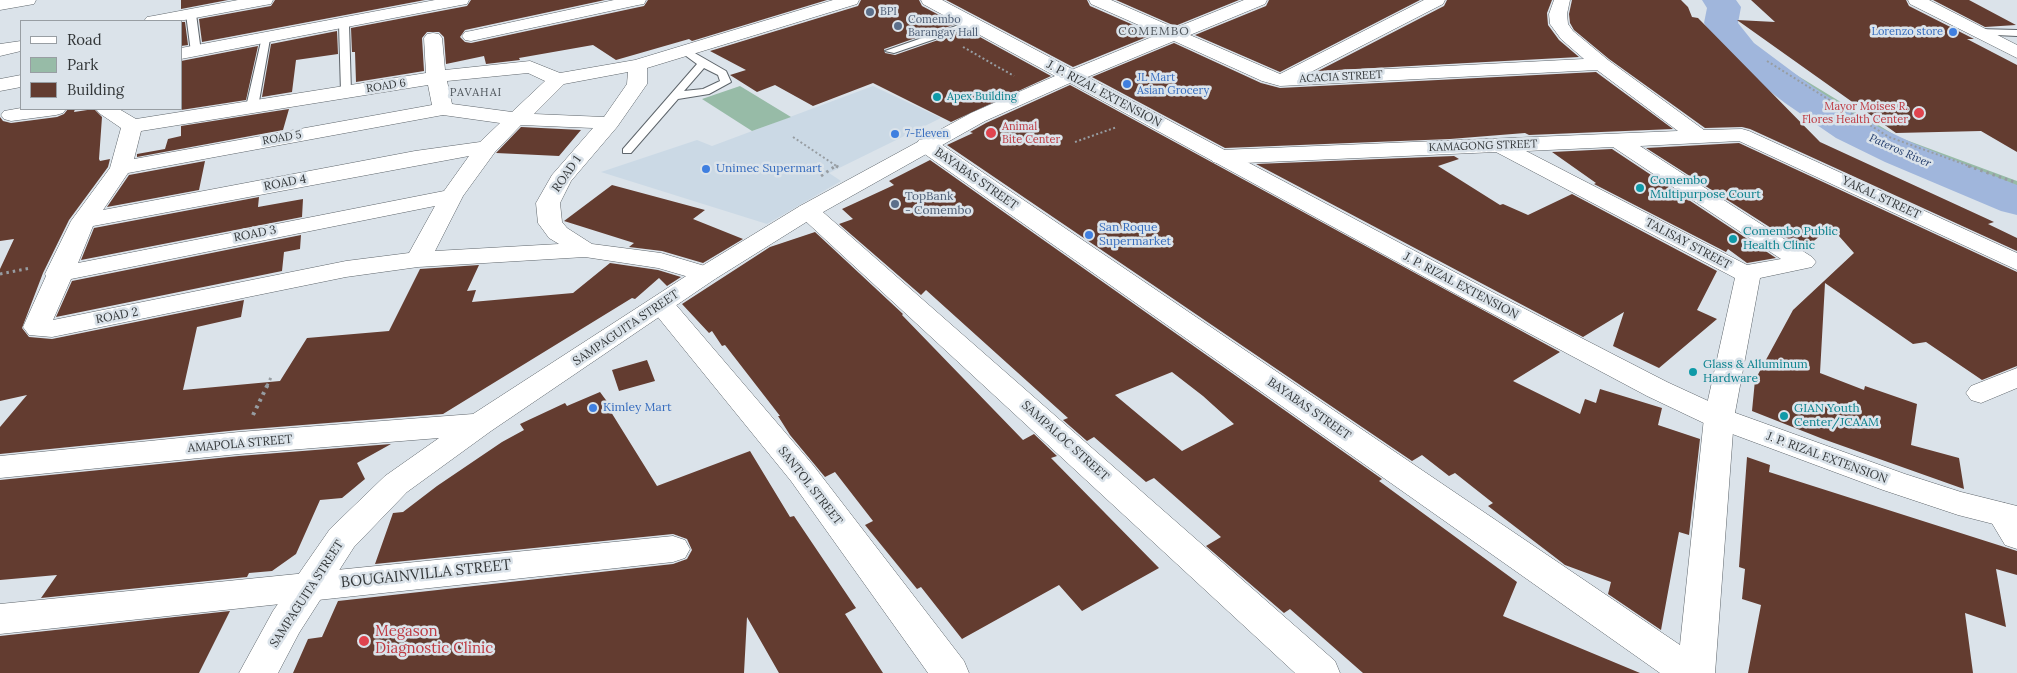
<!DOCTYPE html>
<html>
<head>
<meta charset="utf-8">
<style>
  body { margin:0 }
  #map { position:relative; width:2017px; height:673px; overflow:hidden; background:#dbe3ea; font-family:Lora,serif }
  canvas { display:block }
  .legend { position:absolute; left:20px; top:20px; width:162px; height:90px; box-sizing:border-box; background:#dbe3ea; border:1px solid #989ea3; margin:0; padding:6px 9px; list-style:none; font-size:15px; color:#333739 }
  .legend li { display:flex; align-items:center; gap:10px; height:25px }
  .legend b { width:25px; border:1px solid #989ea3 }
</style>
</head>
<body>
<div id="map">
<canvas width="2017" height="673"></canvas>
<ul class="legend">
<li><b style="height:6px;background:#fff"></b>Road</li>
<li><b style="height:14px;background:#97bba7"></b>Park</li>
<li><b style="height:14px;background:#633c30"></b>Building</li>
</ul>
</div>
<script>
const ctx = document.querySelector('canvas').getContext('2d');
ctx.lineJoin = 'round';
function fillPath(path, color) { ctx.fillStyle = color; ctx.fill(path, 'evenodd'); }
const shape = rows => new Path2D(rows.map(r => 'M' + r).join(''));
function stroke(path, color, width, dash) { ctx.strokeStyle = color; ctx.lineWidth = width; ctx.lineCap = dash ? 'butt' : 'round'; ctx.setLineDash(dash || []); ctx.stroke(path); }
function label(font, color, halo, rows, align = 'center') {
  ctx.font = font + ' Lora,serif'; ctx.lineWidth = 5; ctx.setLineDash([]); ctx.textBaseline = 'middle'; ctx.strokeStyle = halo; ctx.fillStyle = color; for (const [text, x, y, turn = 0] of rows) {
    ctx.save(); ctx.translate(x, y); ctx.rotate((+turn || 0) * Math.PI / 180); ctx.textAlign = isNaN(turn) ? turn : align; if (halo) ctx.strokeText(text, 0, 0); ctx.fillText(text, 0, 0); ctx.restore();
  }
}
const built = shape([
  [873,86,941,118,829,173,841,181,767,224,601,172,697,140,712,146]
]);
const green = shape([
  [1767,57,1898,137,2017,181,2017,189,1873,135,1757,58],
  [740,86,791,117,752,131,702,99]
]);
const river = shape([
  [1702,0,1736,0,1741,7,1738,23,1754,43,1813,87,1864,120,1915,144,2017,185,2017,215,2001,211,1885,162,1836,138,1785,103,1728,59,1704,23,1707,8,1702,0]
]);
const building = shape([
  [181,0,228,0,181,9],
  [275,0,425,0,202,42,199,19,271,6],
  [471,0,605,0,465,30,460,37,465,42,471,43,644,6,648,0,827,0,692,41,689,39,616,60,593,45,519,58,520,60,486,64,484,56,446,64,444,37,439,32,427,32,422,38,424,71,356,82,355,52,352,52,351,28,467,6],
  [861,0,919,0,922,6,956,24,884,49,885,53,895,55,967,30,1051,76,951,122,873,83,813,106,775,85,757,92,730,75,746,70,710,51,858,6],
  [946,0,1087,0,1090,6,1154,34,1073,67],
  [1116,0,1239,0,1175,26],
  [1269,0,1420,0,1280,72,1195,35,1266,6],
  [1447,0,1552,0,1547,13,1548,25,1559,40,1579,57,1318,71,1444,6],
  [1572,0,1681,0,1688,7,1692,17,1698,18,1820,142,1994,222,1988,224,2017,238,2017,251,1750,129,1742,127,1705,128,1609,59,1574,30,1570,23,1569,14],
  [1751,0,1906,0,1909,6,1974,39,1967,39,2017,65,2017,152,1981,131,1896,133,1737,20,1775,22],
  [1933,0,1969,0,2016,25,1985,27],
  [181,22,185,22,188,45,181,46],
  [337,31,338,54,296,60,292,92,262,97,271,44],
  [1174,43,1261,83,1280,88,1596,72,1673,129,1529,135,1525,133,1450,139,1225,148,1092,77],
  [258,46,246,100,181,110,181,61],
  [1070,85,1560,352,1513,381,1580,414,1585,399,1596,403,1600,389,1662,408,1658,425,1700,439,1689,535,1679,532,1661,630,1608,594,1611,582,1565,565,1556,558,1488,506,1493,503,1455,473,1449,476,1422,455,1412,461,947,145,973,133,970,132,986,123],
  [68,109,75,109,74,112,94,109,102,117,99,159,100,161,110,159,108,167,69,220,43,273,22,328,29,337,52,339,244,300,241,317,197,327,183,390,280,381,307,338,389,331,420,269,479,265,467,291,476,290,472,302,573,293,610,263,658,270,681,277,667,286,659,278,635,299,632,298,443,414,239,430,0,454,0,427,27,395,0,401,0,269,14,239,0,241,0,117,3,121,11,123,57,117,64,114],
  [289,109,283,130,137,157,137,154,165,149,168,139,181,136,181,126],
  [521,127,581,130,559,156,496,153],
  [1739,143,2017,272,2017,366,1982,380,1926,342,1913,344,1825,283,1820,373,1864,390,1865,386,1917,404,1911,445,1959,458,1964,489,1823,439,1752,411,1755,380,1793,310,1854,253,1831,227,1804,249,1646,148],
  [1612,149,1776,258,1747,263,1728,249,1726,252,1594,184,1596,183,1552,152],
  [1454,156,1459,159,1438,166,1500,205,1503,204,1528,215,1572,194,1717,271,1697,310,1717,319,1659,368,1613,346,1624,312,1583,337,1256,164],
  [930,160,1382,479,1379,481,1517,582,1503,616,1640,673,1363,673,1290,609,1284,613,1206,546,1221,537,1154,478,1146,482,1094,437,1087,441,1063,420,1068,418,926,290,921,295,839,224,853,219,842,209,894,185,889,181],
  [1172,372,1203,396,1234,424,1182,451,1115,395],
  [205,161,199,190,107,207,129,175],
  [612,185,705,210,693,219,743,239,703,263,662,251,629,247,634,243,564,221],
  [259,197,258,207,303,199,302,217,81,260,94,228],
  [815,232,903,314,902,315,1023,440,1034,434,1057,456,1051,458,1159,568,1082,611,1059,585,962,639,921,587,917,589,865,525,873,521,835,472,825,477,790,435,778,416,780,416,725,345,722,346,712,331,709,333,682,304,770,247],
  [301,235,300,249,284,252,282,271,56,317,72,281],
  [647,360,655,381,619,391,612,370],
  [600,392,614,411,611,412,657,486,750,451,790,517,794,516,856,608,845,614,883,673,779,673,747,617,744,673,293,673,308,639,322,637,338,601,673,564,687,559,692,550,687,539,673,534,375,564,393,513,403,512,437,486,502,442,524,430,520,424,565,403,567,406],
  [391,444,357,463,365,479,342,498,320,500,296,554,272,571,249,573,247,577,41,598,57,575,0,580,0,480,239,456],
  [1747,457,1770,465,1769,472,2017,551,2017,575,1996,569,2006,627,1965,613,1973,673,1748,673,1761,605,1742,599,1745,569,1739,567],
  [230,611,199,673,0,673,0,636]
]);
const pathFar2 = shape([
  [963,47,1014,76],
  [1767,61,1889,137,1972,167],
  [793,137,838,167],
  [1075,142,1117,127]
]);
const pathFar1 = shape([
  [836,166,840,168],
  [1968,166,2017,183],
  [821,176,834,167],
  [0,274,31,268],
  [267,386,272,375]
]);
const path = shape([
  [253,415,268,384]
]);
const lane = shape([
  [191,11,196,14,201,52,196,55,191,52,186,14,191,11],
  [973,20,978,23,976,25,894,53,885,51,973,20],
  [344,21,349,24,351,92,346,95,341,92,339,24,344,21],
  [1978,29,2017,30,2017,36,1975,34,1973,32,1978,29],
  [262,37,270,39,258,107,252,110,246,107,262,37],
  [686,48,726,71,731,82,709,94,678,99,631,153,623,153,623,149,697,64,682,53,681,51,686,48],
  [704,68,718,75,720,81,703,89,684,91,704,68]
]);
const street = shape([
  [238,0,273,0,271,4,265,5,179,21,144,21,147,17,153,16,238,0],
  [435,0,469,0,467,4,461,5,181,59,181,48,435,0],
  [614,0,646,0,644,4,638,5,471,41,465,40,462,36,465,32,471,31,614,0],
  [833,0,859,0,857,4,647,68,647,84,617,127,571,181,560,203,562,222,567,228,592,244,661,253,715,269,719,274,715,279,706,282,658,268,585,257,418,267,346,277,52,337,29,335,23,327,46,276,45,274,71,221,110,168,121,128,99,113,96,109,119,109,136,119,426,73,424,38,427,34,433,33,439,34,442,38,445,70,530,61,560,73,635,60,833,0],
  [628,72,627,84,604,117,534,114,564,84,628,72],
  [528,73,545,81,512,112,452,104,447,81,528,73],
  [428,85,432,105,134,159,141,131,428,85],
  [443,115,500,123,480,142,415,151,103,210,128,173,443,115],
  [521,125,593,128,552,175,536,203,538,223,549,238,559,244,435,251,463,196,495,152,521,125],
  [469,156,444,191,78,263,93,226,469,156],
  [435,206,409,253,346,261,53,320,71,279,435,206],
  [1089,0,1111,0,1175,28,1244,0,1267,0,1265,4,1190,35,1280,74,1424,0,1445,0,1443,4,1309,73,1584,59,1561,39,1550,24,1549,14,1554,0,1570,0,1567,14,1568,24,1573,31,1608,60,1704,130,1742,129,1749,131,2017,253,2017,270,1739,141,1640,146,1812,257,1816,262,1812,267,1760,278,1734,418,1715,673,1660,673,919,150,916,145,919,140,927,139,935,140,1680,645,1704,418,1735,278,1496,152,1221,164,1213,162,1210,157,1213,152,1221,150,1678,131,1597,70,1280,86,1262,81,1174,41,1078,81,1064,81,1061,77,1064,73,1159,34,1091,4,1089,0],
  [1613,147,1781,259,1747,265,1526,151,1613,147],
  [21,41,21,51,0,56,0,44,21,41],
  [21,75,21,87,0,91,0,79,21,75],
  [21,108,21,109,66,109,63,113,56,115,11,121,4,119,1,115,4,111,21,108],
  [808,204,816,206,1335,661,1340,673,1295,673,800,216,796,211,800,206,808,204],
  [662,297,671,299,813,465,964,661,969,673,928,673,791,481,653,311,649,305,653,299,662,297],
  [2017,368,2017,388,1981,403,1971,400,1966,393,1971,386,2017,368],
  [2004,503,2017,508,2017,549,2005,545,1987,515,1992,506,2004,503],
  [673,536,685,540,690,549,685,558,673,562,0,634,0,604,673,536]
]);
const secondary = shape([
  [0,0,36,0,34,4,0,10,0,0],
  [921,0,942,0,1496,294,1667,382,1730,411,1905,474,1961,492,2017,506,2017,530,1958,515,1883,490,1708,425,1647,396,1478,306,1070,83,985,121,816,216,715,279,491,431,407,492,354,547,299,633,278,673,239,673,273,611,330,529,385,476,439,438,239,454,0,478,0,456,239,432,473,414,697,269,800,206,971,113,1055,76,923,4,921,0],
  [1908,0,1929,0,2017,45,2017,58,1910,4,1908,0]
]);
const markers = [
  [870,12,5,"#5c6f8a"],
  [898,26,5,"#5c6f8a"],
  [1953,32,5,"#3f7fe0"],
  [1127,84,5,"#3f7fe0"],
  [937,97,5,"#0f9aa8"],
  [1919,113,6,"#e0444e"],
  [991,133,6,"#e0444e"],
  [895,134,5,"#3f7fe0"],
  [706,169,5,"#3f7fe0"],
  [1640,188,5,"#0f9aa8"],
  [895,204,5,"#5c6f8a"],
  [1089,235,5,"#3f7fe0"],
  [1733,239,5,"#0f9aa8"],
  [1693,372,5,"#0f9aa8"],
  [593,408,5,"#3f7fe0"],
  [1784,416,5,"#0f9aa8"],
  [364,641,6,"#e0444e"]
];
const farServicenames = [
  ["BPI",880,12],
  ["Comembo",908,20],
  ["Barangay Hall",908,33]
];
const farShopnames = [
  ["Lorenzo store",1943,32,"right"],
  ["JL Mart",1137,78],
  ["Asian Grocery",1137,91],
  ["7-Eleven",905,134]
];
const farStreetnames = [
  ["ACACIA STREET",1341,77,-3],
  ["ROAD 6",386,86,-9],
  ["ROAD 5",282,138,-10],
  ["KAMAGONG STREET",1483,146,-2]
];
const farNeighbourhoodnames = [
  ["PAVAHAI",476,93]
];
const farCulturenames = [
  ["Apex Building",947,97]
];
const farHealthnames = [
  ["Mayor Moises R.",1908,107],
  ["Flores Health Center",1908,120],
  ["Animal",1002,127,"left"],
  ["Bite Center",1002,140,"left"]
];
const farWaternames = [
  ["Pateros River",1900,151,24]
];
const farQuarternames = [
  ["COMEMBO",1154,32]
];
const streetNames = [
  ["J. P. RIZAL EXTENSION",1104,94,28],
  ["ROAD 1",567,174,-55],
  ["BAYABAS STREET",976,179,35],
  ["ROAD 4",285,183,-11],
  ["YAKAL STREET",1881,198,25],
  ["ROAD 3",255,234,-11],
  ["TALISAY STREET",1688,244,28],
  ["J. P. RIZAL EXTENSION",1461,286,28],
  ["ROAD 2",117,316,-11],
  ["SAMPAGUITA STREET",626,328,-34],
  ["BAYABAS STREET",1309,409,35],
  ["SAMPALOC STREET",1065,441,42],
  ["AMAPOLA STREET",240,444,-5],
  ["J. P. RIZAL EXTENSION",1827,458,20],
  ["SANTOL STREET",810,486,52],
  ["SAMPAGUITA STREET",307,594,-57]
];
const shopNames = [
  ["Unimec Supermart",716,169],
  ["San Roque",1099,228],
  ["Supermarket",1099,242],
  ["Kimley Mart",603,408]
];
const cultureNames = [
  ["Comembo",1650,181],
  ["Multipurpose Court",1650,195],
  ["Comembo Public",1743,232],
  ["Health Clinic",1743,246],
  ["Glass & Alluminum",1703,365],
  ["Hardware",1703,379],
  ["GIAN Youth",1794,409],
  ["Center/JCAAM",1794,423]
];
const serviceNames = [
  ["TopBank",905,197],
  ["- Comembo",905,211]
];
const nearStreetnames = [
  ["BOUGAINVILLA STREET",426,574,-6]
];
const nearHealthnames = [
  ["Megason",375,632],
  ["Diagnostic Clinic",375,649]
];
fillPath(built, '#cbd9e5');
fillPath(green, '#97bba7');
fillPath(river, '#a0b6dc');
fillPath(building, '#633c30');
stroke(lane, '#5e656b', 2);
stroke(street, '#5e656b', 1);
stroke(secondary, '#5e656b', 1);
stroke(pathFar2, '#979da2', 2, [2, 2.5]);
stroke(pathFar1, '#979da2', 3, [2.5, 4]);
stroke(path, '#979da2', 4, [3, 4.5]);
fillPath(lane, '#fff');
fillPath(street, '#fff');
fillPath(secondary, '#fff');
for (const [x, y, r, color] of markers) { const dot = new Path2D(); dot.arc(x, y, r, 0, 2 * Math.PI); ctx.fillStyle = color; ctx.fill(dot); stroke(dot, '#dbe3ea', 2); }
label('11px', '#4e5e75', '#dbe3ea', farServicenames, 'left');
label('11px', '#366cbe', '#dbe3ea', farShopnames, 'left');
label('11px', '#333739', '#dbe3ea', farStreetnames);
ctx.letterSpacing = '1px';
label('11px', '#4f565c', '#dbe3ea', farNeighbourhoodnames);
ctx.letterSpacing = '0px';
label('11px', '#0d838f', '#dbe3ea', farCulturenames, 'left');
label('11px', '#be3a42', '#dbe3ea', farHealthnames, 'right');
label('italic 11px', '#1f3969', '#dbe3ea', farWaternames);
ctx.letterSpacing = '1px';
label('12px', '#4f565c', '#dbe3ea', farQuarternames);
ctx.letterSpacing = '0px';
label('12px', '#333739', '#dbe3ea', streetNames);
label('12px', '#366cbe', '#dbe3ea', shopNames, 'left');
label('12px', '#0d838f', '#dbe3ea', cultureNames, 'left');
label('12px', '#4e5e75', '#dbe3ea', serviceNames, 'left');
label('15px', '#333739', '#dbe3ea', nearStreetnames);
label('15px', '#be3a42', '#dbe3ea', nearHealthnames, 'left');
</script>
</body>
</html>
